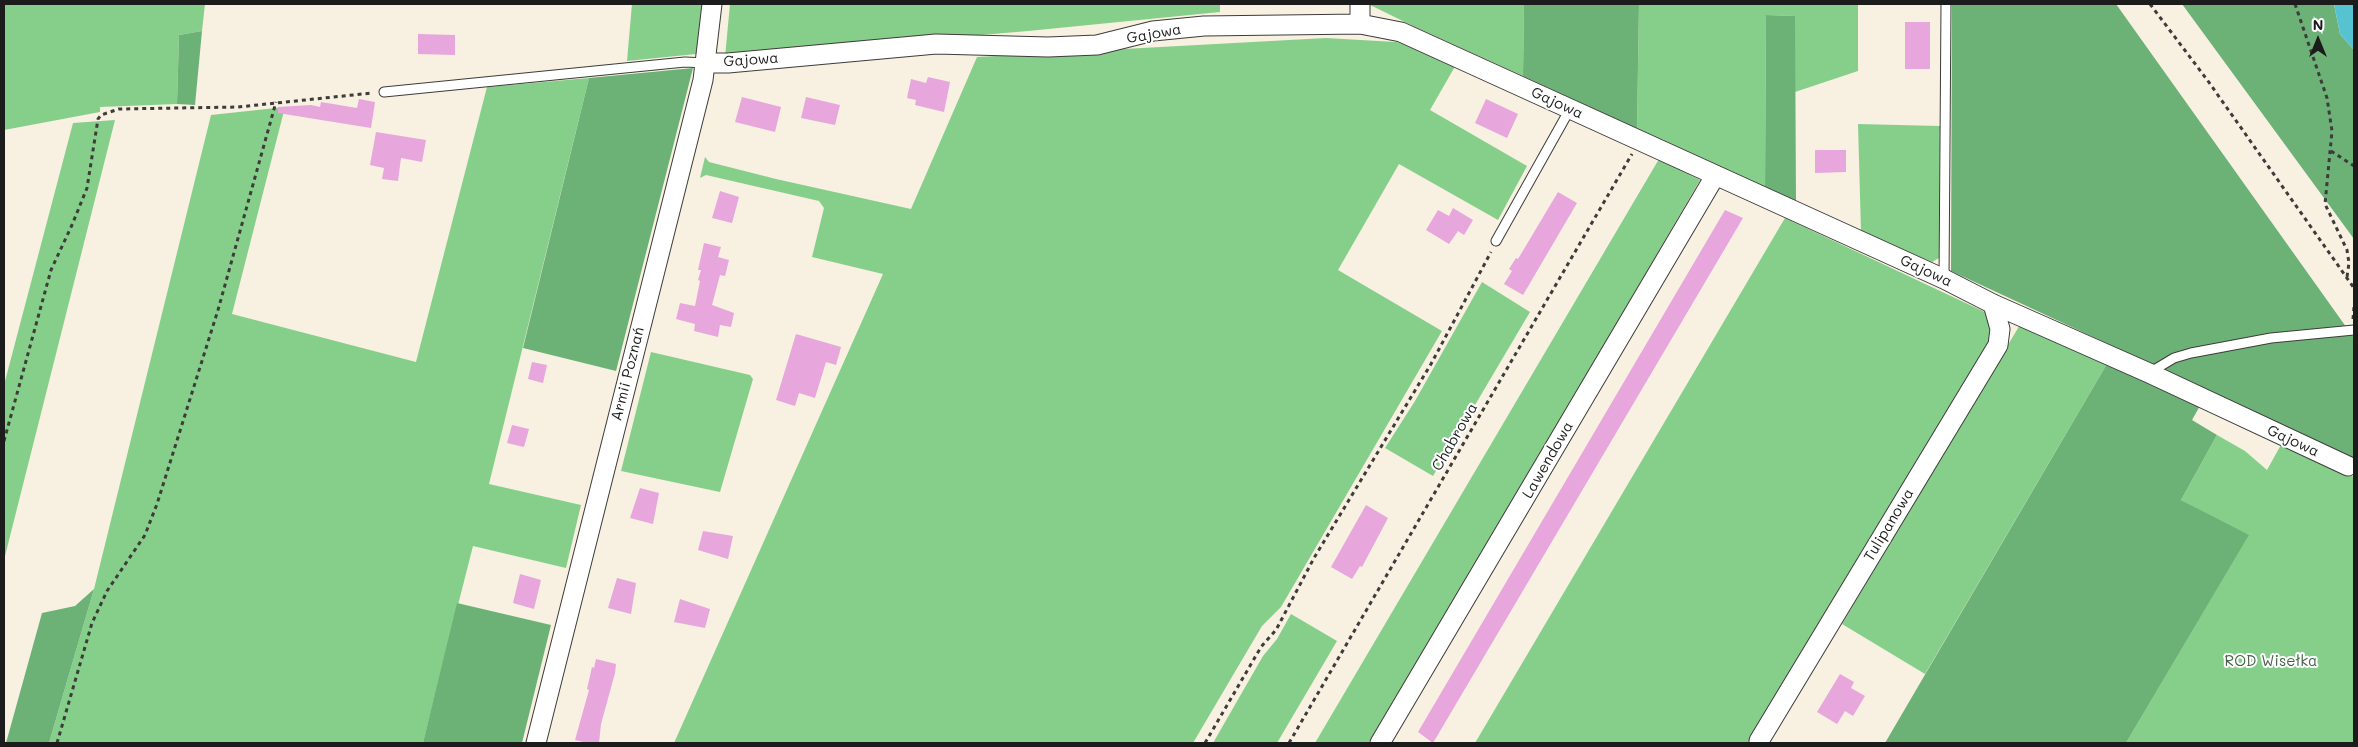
<!DOCTYPE html>
<html>
<head>
<meta charset="utf-8">
<style>
  body { margin:0 }
  #map { position:relative; width:2358px; height:747px; overflow:hidden; background:#f8f0e1; font-family:Mali,sans-serif }
  canvas { display:block }
  .frame { position:absolute; inset:0; border:5px solid #1c1c1c; pointer-events:none }
  .north { position:absolute; left:2293px; top:15px; width:50px; height:50px; -webkit-text-stroke:4px #fff; paint-order:stroke; rotate:0deg; font-size:14px; font-weight:700; line-height:20px; text-align:center; color:#1c1c1c }
  .north::after { content:''; display:block; margin:auto; width:18px; height:22px; background:#1c1c1c; clip-path:polygon(50% 0,100% 100%,50% 72%,0 100%) }
</style>
</head>
<body>
<div id="map">
<canvas width="2358" height="747"></canvas>
<div class="frame"></div>
<div class="north">N</div>
</div>
<script>
const ctx = document.querySelector('canvas').getContext('2d');
ctx.lineJoin = 'round';
function fillPath(path, color) { ctx.fillStyle = color; ctx.fill(path, 'evenodd'); }
const shape = rows => new Path2D(rows.map(r => 'M' + r).join(''));
function stroke(path, color, width, dash) { ctx.strokeStyle = color; ctx.lineWidth = width; ctx.lineCap = dash ? 'butt' : 'round'; ctx.setLineDash(dash || []); ctx.stroke(path); }
function label(font, color, halo, rows, align = 'center') {
  ctx.font = font + ' Mali,sans-serif'; ctx.lineWidth = 4; ctx.setLineDash([]); ctx.textBaseline = 'middle'; ctx.strokeStyle = halo; ctx.fillStyle = color; for (const [text, x, y, turn = 0] of rows) {
    ctx.save(); ctx.translate(x, y); ctx.rotate((+turn || 0) * Math.PI / 180); ctx.textAlign = isNaN(turn) ? turn : align; if (halo) ctx.strokeText(text, 0, 0); ctx.fillText(text, 0, 0); ctx.restore();
  }
}
const green = shape([
  [4,4,205,4,202,31,179,35,177,104,100,107,100,112,4,130],
  [632,4,702,4,696,54,627,61],
  [730,4,1220,4,1220,12,1028,31,725,57],
  [1368,4,1524,4,1523,76,1415,27],
  [1639,4,1858,4,1858,71,1795,92,1795,16,1766,15,1765,189,1637,129],
  [1326,38,1413,43,1457,63,1430,110,1527,166,1498,220,1399,164,1338,270,1442,331,1281,607,1262,626,1193,743,674,743,883,274,812,257,824,208,819,201,706,175,700,178,705,157,709,162,776,179,911,209,977,57],
  [589,78,489,484,581,505,566,568,473,546,423,743,49,743,94,589,211,115,285,107,232,314,416,362,487,87],
  [115,120,4,560,4,385,73,123],
  [1858,124,1940,126,1939,258,1932,262,1861,231],
  [1659,159,1700,180,1373,743,1315,743],
  [1785,218,1987,313,1993,329,1991,338,1749,743,1475,743],
  [1482,282,1530,312,1433,476,1385,448,1415,401],
  [2021,323,2108,362,1925,674,1842,624],
  [651,352,750,375,753,379,720,492,621,471],
  [2217,435,2245,451,2267,470,2282,443,2354,477,2354,743,2126,743,2248,536,2181,500],
  [1291,614,1337,641,1277,743,1213,743,1263,656,1277,639]
]);
const forest = shape([
  [1524,4,1639,4,1637,129,1523,76],
  [1952,4,2116,4,2354,338,2354,458,1951,271],
  [2182,4,2334,4,2340,34,2354,50,2354,239],
  [1766,15,1795,16,1796,202,1765,189],
  [202,31,195,105,177,104,179,35],
  [693,68,616,371,523,348,589,78],
  [2108,362,2201,404,2192,420,2217,435,2181,500,2249,535,2126,743,1885,743],
  [94,589,49,743,6,743,42,613,75,606],
  [457,603,551,625,522,743,423,743]
]);
const water = shape([
  [2334,4,2354,4,2354,50,2340,34]
]);
const building = shape([
  [1905,22,1930,22,1930,69,1905,69],
  [418,34,455,35,455,55,418,54],
  [928,77,950,82,944,112,915,105,916,100,907,98,911,79,926,83],
  [742,97,781,107,775,132,735,122],
  [806,97,840,105,835,125,801,118],
  [359,99,375,102,371,128,278,113,278,107,311,105,320,107,321,102,357,108],
  [1486,99,1518,114,1507,138,1475,123],
  [376,132,426,140,422,162,401,158,398,181,382,179,384,168,370,165],
  [1815,150,1846,150,1846,172,1815,173],
  [720,191,739,197,732,223,712,218],
  [1558,192,1577,203,1523,295,1504,284,1512,271,1509,269,1516,258,1518,259],
  [1453,208,1473,220,1464,235,1458,231,1449,244,1426,230,1438,210,1449,216],
  [1725,210,1743,218,1433,743,1418,732],
  [704,243,721,247,718,257,729,260,725,276,720,275,712,305,734,313,731,327,720,325,718,337,694,331,695,324,676,319,680,303,695,306,700,281,698,280,701,270,698,270],
  [796,334,841,347,836,365,826,362,815,398,799,393,795,406,776,400],
  [532,362,547,365,543,383,528,379],
  [512,425,529,429,524,447,507,443],
  [640,488,659,493,653,524,630,518],
  [1366,505,1388,518,1362,567,1360,566,1352,579,1331,567],
  [703,531,733,536,728,559,698,550],
  [520,574,541,580,534,609,513,603],
  [617,578,636,583,631,614,608,608],
  [680,599,710,609,705,628,674,622],
  [596,659,616,664,615,673,601,724,599,743,588,743,575,740,589,690,587,689,592,667,594,668],
  [1840,674,1854,682,1851,688,1865,696,1853,716,1845,711,1837,724,1817,712]
]);
const path = shape([
  [2150,4,2208,81,2354,288],
  [2295,4,2327,98,2332,131,2325,204,2347,250,2349,263,2347,277],
  [2331,151,2354,166],
  [2353,319,2354,307],
  [4,441,51,270,72,225,87,188,98,119,101,115,119,109,238,107,372,93],
  [57,743,92,623,107,591,145,535,157,504,218,310,276,102],
  [1205,743,1261,647,1276,630,1314,558,1431,364,1491,252],
  [1289,743,1632,154]
]);
const service = shape([
  [384,92,685,62,706,63],
  [1496,241,1570,109],
  [1944,279,1946,4],
  [2149,373,2174,358,2191,353,2271,338,2354,330]
]);
const minor = shape([
  [1360,24,1360,4],
  [706,63,728,63,936,44,1048,47,1097,45,1153,31,1204,26,1360,24,1401,32,1944,279,1993,304,2149,373,2348,466],
  [1759,741,1998,345,2000,329,1993,304],
  [536,743,703,80,712,4],
  [1380,743,1715,176]
]);
const streetNames = [
  ["Gajowa",1154,34,-10],
  ["Gajowa",751,60,-4],
  ["Gajowa",1557,103,25],
  ["Gajowa",1926,271,25],
  ["Armii Poznań",628,374,-76],
  ["Chabrowa",1455,437,-60],
  ["Gajowa",2293,441,25],
  ["Lawendowa",1548,460,-60],
  ["Tulipanowa",1889,525,-59]
];
const parkNames = [
  ["ROD Wisełka",2271,661]
];
fillPath(green, '#86cf8b');
fillPath(forest, '#6cb277');
fillPath(water, '#57c3d1');
fillPath(building, '#e7a6dc');
stroke(service, '#3d3c3a', 11);
stroke(minor, '#3d3c3a', 21);
stroke(path, '#3d3c3a', 3, [4, 4]);
stroke(service, '#fff', 9);
stroke(minor, '#fff', 19);
label('15px', '#1c1c1c', '#fff', streetNames);
label('15px', '#466448', '#fff', parkNames);
</script>
</body>
</html>
